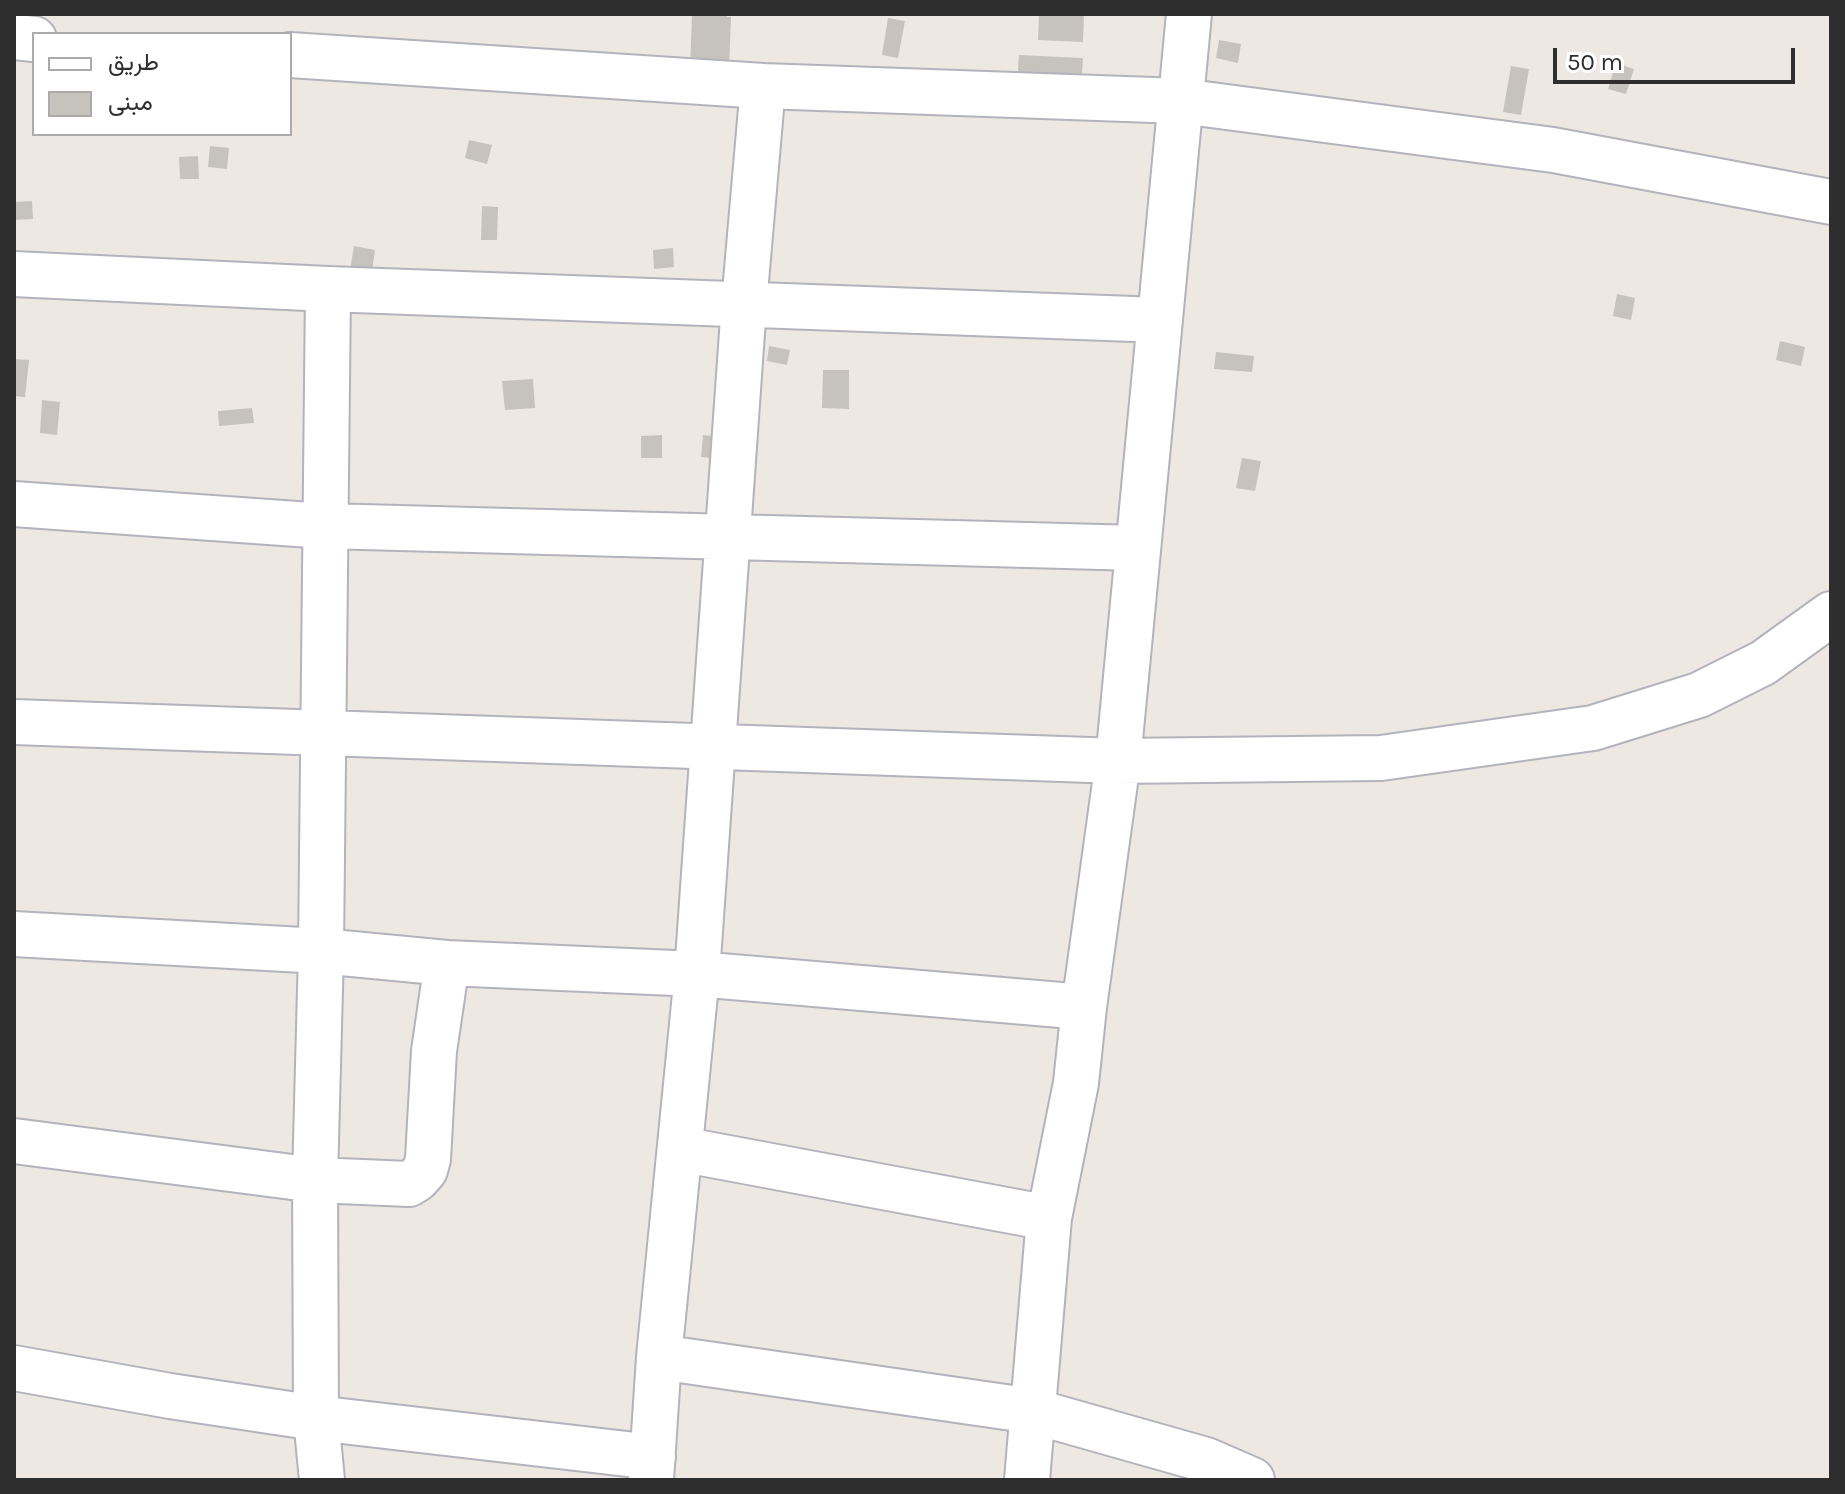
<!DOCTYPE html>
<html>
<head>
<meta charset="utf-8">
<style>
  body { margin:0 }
  #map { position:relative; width:1845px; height:1494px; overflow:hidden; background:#ede9e2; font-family:Karla,Vazirmatn,sans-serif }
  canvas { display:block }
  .frame { position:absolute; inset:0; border:16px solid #2e2e2e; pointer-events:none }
  .legend { position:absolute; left:32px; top:32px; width:260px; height:104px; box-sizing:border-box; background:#fff; border:2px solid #ababab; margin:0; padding:10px 14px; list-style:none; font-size:24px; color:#2e2e2e }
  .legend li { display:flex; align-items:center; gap:16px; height:40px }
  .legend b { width:40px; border:2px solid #ababab }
  .scale { position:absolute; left:1553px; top:48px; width:242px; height:36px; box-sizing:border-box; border:4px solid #2e2e2e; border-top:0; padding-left:10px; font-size:24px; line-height:28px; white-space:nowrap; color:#2e2e2e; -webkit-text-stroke:6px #fff; paint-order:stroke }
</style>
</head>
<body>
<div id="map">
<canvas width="1845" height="1494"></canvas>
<div class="frame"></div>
<ul class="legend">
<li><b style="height:10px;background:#fff"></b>طريق</li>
<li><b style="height:22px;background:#c6c3bd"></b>مبنى</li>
</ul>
<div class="scale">50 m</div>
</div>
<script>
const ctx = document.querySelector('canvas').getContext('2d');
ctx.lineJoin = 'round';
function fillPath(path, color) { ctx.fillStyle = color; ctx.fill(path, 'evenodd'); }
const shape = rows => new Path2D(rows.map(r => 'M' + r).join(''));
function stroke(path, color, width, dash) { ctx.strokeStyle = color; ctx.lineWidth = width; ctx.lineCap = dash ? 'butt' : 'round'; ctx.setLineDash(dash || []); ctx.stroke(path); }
const building = shape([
  [692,14,727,14,727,17,731,17,729,72,690,71],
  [1039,14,1084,14,1083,42,1038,40],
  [888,18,905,21,898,58,882,55],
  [1219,40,1241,44,1238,63,1216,58],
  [1019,55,1083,58,1081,88,1017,85],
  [1616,63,1634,69,1626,94,1608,89],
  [1511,66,1529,69,1521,115,1503,112],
  [469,140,492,145,487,164,465,158],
  [210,146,229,148,227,169,208,167],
  [198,156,199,179,180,179,179,157],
  [32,201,33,219,14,220,14,202],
  [482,206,498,207,497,240,481,240],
  [354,246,375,250,370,285,348,282],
  [673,248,674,267,654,269,653,250],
  [1617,294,1635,298,1631,320,1613,316],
  [1780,341,1805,347,1801,366,1776,360],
  [769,346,790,350,787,365,767,361],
  [1216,352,1254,356,1252,372,1214,369],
  [14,359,29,360,25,397,14,396],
  [823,370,849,370,849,409,822,408],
  [533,379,535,408,505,410,502,381],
  [42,400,60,402,57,435,40,433],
  [252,408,254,423,219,426,218,411],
  [662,435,662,458,641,458,641,436],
  [703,435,723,437,721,459,701,457],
  [1242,458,1261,461,1255,491,1236,488]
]);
const minor = shape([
  [14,37,34,39],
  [290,55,763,86,1181,101,1553,150,1831,202],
  [14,274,328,289,1160,320],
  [14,504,325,526,1138,548],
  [14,722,1118,761,1381,758,1593,728,1699,695,1763,663,1831,614],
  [14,934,321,951,447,963,697,974,1084,1007],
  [14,1141,315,1180,409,1184,417,1179,425,1170,428,1159,434,1051,447,963],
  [680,1149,1049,1218],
  [659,1357,1033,1411,1206,1460,1252,1480],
  [14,1368,170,1396,316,1418,653,1457],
  [322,1480,316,1418,315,1180,321,951,328,289],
  [651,1480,659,1357,697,974,744,304,763,86],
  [1027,1480,1049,1218,1076,1083,1084,1007,1118,761,1189,14]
]);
fillPath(building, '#c6c3bd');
stroke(minor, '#b2b3bc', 48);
stroke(minor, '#fff', 44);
</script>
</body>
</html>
